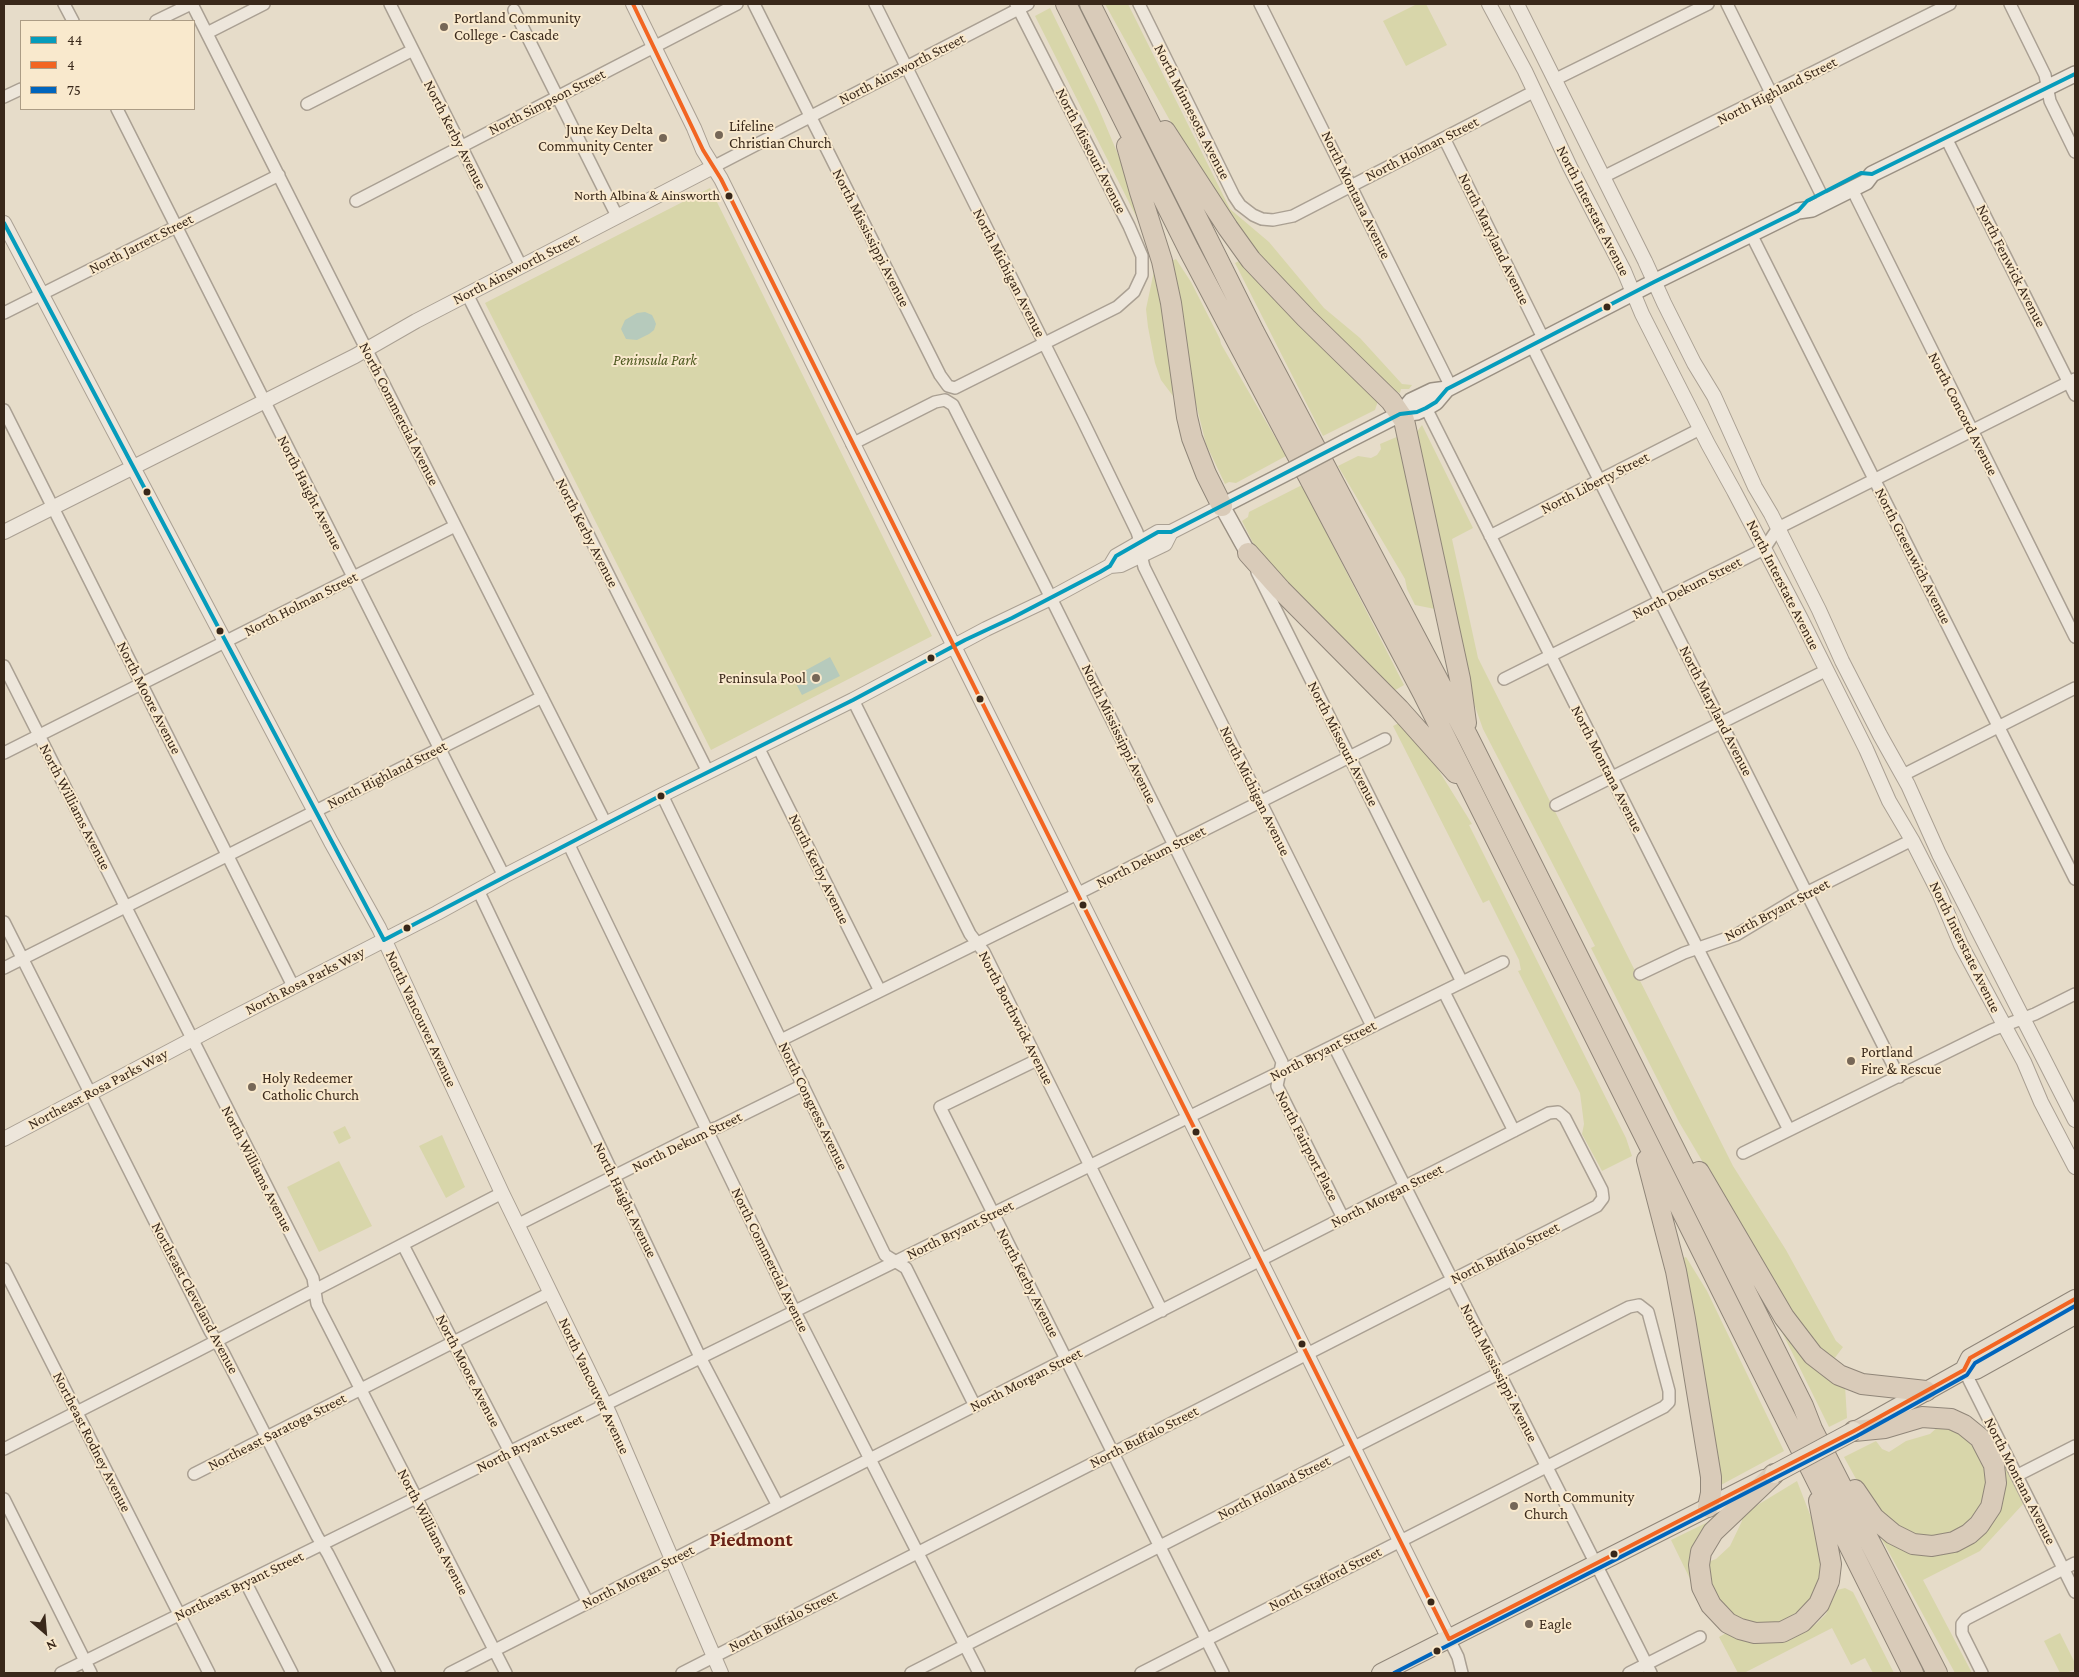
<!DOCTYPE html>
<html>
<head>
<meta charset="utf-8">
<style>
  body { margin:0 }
  #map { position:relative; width:2079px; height:1677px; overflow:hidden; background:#e6dcc9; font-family:"Crimson Pro",serif }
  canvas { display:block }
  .frame { position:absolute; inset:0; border:5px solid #39281a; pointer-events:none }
  .legend { position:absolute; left:20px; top:20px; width:175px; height:90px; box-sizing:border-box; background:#f9e9cd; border:1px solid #ac9c85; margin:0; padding:6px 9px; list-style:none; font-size:15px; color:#39281a }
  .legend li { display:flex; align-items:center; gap:10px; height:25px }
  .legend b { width:25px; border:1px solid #ac9c85 }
  .north { position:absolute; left:20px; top:1607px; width:50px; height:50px; -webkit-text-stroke:4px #f9e9cd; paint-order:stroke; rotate:153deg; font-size:14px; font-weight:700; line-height:20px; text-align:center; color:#39281a }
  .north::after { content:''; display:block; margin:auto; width:18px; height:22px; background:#39281a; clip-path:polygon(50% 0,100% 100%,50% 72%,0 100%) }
</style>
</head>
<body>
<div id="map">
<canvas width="2079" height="1677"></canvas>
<div class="frame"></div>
<ul class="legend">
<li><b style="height:6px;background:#069cbc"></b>44</li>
<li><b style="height:6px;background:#f26522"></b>4</li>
<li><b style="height:6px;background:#0065bd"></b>75</li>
</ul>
<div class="north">N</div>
</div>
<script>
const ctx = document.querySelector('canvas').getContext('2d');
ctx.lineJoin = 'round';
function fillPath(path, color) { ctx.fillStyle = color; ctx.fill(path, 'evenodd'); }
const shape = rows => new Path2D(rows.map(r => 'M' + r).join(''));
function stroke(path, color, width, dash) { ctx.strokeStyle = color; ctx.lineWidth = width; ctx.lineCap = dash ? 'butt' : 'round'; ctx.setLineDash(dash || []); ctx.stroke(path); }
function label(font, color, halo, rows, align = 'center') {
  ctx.font = font + ' "Crimson Pro",serif'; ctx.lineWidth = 4; ctx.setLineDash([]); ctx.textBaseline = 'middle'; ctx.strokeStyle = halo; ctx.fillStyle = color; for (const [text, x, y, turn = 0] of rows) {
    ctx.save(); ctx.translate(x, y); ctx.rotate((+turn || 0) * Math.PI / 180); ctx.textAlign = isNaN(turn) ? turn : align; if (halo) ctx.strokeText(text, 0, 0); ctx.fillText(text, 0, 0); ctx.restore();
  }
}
const green = shape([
  [1105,4,1128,4,1230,209,1269,242,1324,308,1360,338,1402,384,1412,385,1409,389,1401,389,1400,393,1389,389,1275,276,1217,205],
  [1417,4,1426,4,1447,45,1406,66,1383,21],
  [1050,8,1098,107,1149,228,1168,338,1173,396,1161,380,1155,363,1148,327,1146,309,1154,271,1144,232,1035,16],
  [710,188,932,636,711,750,485,303],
  [1176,259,1191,282,1220,339,1221,344,1286,456,1236,483,1229,482,1225,484,1206,444,1195,400,1169,262],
  [1241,260,1378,401,1375,410,1323,436,1235,263],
  [1422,425,1473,528,1452,539,1478,658,1733,1166,1786,1250,1836,1341,1843,1347,1831,1363,1812,1346,1679,1122,1591,948,1595,946,1483,729,1472,698,1416,433],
  [1399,436,1435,609,1415,605,1407,589,1405,579,1338,466,1358,456,1371,458,1377,455,1381,449,1380,444],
  [1302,485,1404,685,1392,692,1257,551,1242,521,1248,517,1249,512],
  [1401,722,1436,766,1472,824,1469,825,1626,1138,1632,1156,1602,1171,1582,1134,1584,1124,1580,1093,1518,971,1521,970,1519,960,1489,900,1483,903,1393,726],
  [345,1126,351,1138,339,1144,333,1132],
  [442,1135,465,1187,446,1198,419,1146],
  [339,1161,372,1226,319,1252,287,1187],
  [1686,1257,1707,1291,1784,1451,1719,1486,1681,1259],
  [1777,1322,1845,1386,1847,1418,1829,1427],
  [1941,1424,1949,1426,1975,1443,1990,1481,1977,1520,1949,1537,1914,1536,1897,1529,1861,1488,1844,1457,1876,1441,1882,1449,1889,1452,1906,1441,1930,1434],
  [2006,1467,2024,1503,1980,1551,1923,1580,1972,1673,1955,1673,1880,1536,1918,1554,1998,1511,2003,1498,2006,1484,2004,1468],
  [1797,1481,1816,1530,1825,1570,1804,1613,1767,1627,1732,1616,1713,1592,1708,1562,1716,1559,1730,1546,1742,1521,1741,1515],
  [1710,1521,1702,1531,1692,1583,1671,1540],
  [1845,1588,1853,1592,1894,1673,1873,1673,1865,1658,1851,1665,1832,1628,1744,1673,1738,1673,1719,1637,1728,1632,1805,1631,1816,1624,1826,1614,1837,1590],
  [2060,1633,2075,1663,2075,1669,2067,1673,2060,1673,2044,1641]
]);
const water = shape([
  [645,312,652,315,654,319,656,324,654,330,649,334,637,340,626,339,621,329,625,320,637,313],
  [830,657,840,676,802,695,794,680,797,675]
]);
const minor = shape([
  [64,4,73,21],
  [192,4,606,824],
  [390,4,521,266],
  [754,4,940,375,948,386,955,388,1117,307,1134,292,1142,275,1142,256,1129,226,1016,4],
  [875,4,1083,421,1137,532,1140,542],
  [1139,4,1234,196,1240,205,1253,215,1262,219,1273,220,1293,216,1535,91],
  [1260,4,1451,387],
  [1727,4,1821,194],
  [2010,4,2045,75,2050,101,2075,152],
  [514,10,617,216],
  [156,21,191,4],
  [207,33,264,4],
  [1554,80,1708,4],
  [4,97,21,89],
  [307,104,413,50],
  [117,109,504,876],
  [1444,138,1544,340],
  [1946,138,2075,395],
  [713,167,1028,4],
  [1603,177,1950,4],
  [1852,189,2075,637],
  [356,201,737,4],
  [1751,234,2075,879],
  [467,294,708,772],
  [4,313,279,175],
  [1532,346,1899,1077],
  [1426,408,1789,1130],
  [4,410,293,986],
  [852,444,935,402,945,400,953,405,1043,582,1282,1062,1277,1086,1343,1218],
  [1490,536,1700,429],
  [1141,555,1144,567,1372,1026],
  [1257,572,1462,982],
  [4,666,313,1278,317,1304,506,1673],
  [1504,679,1764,549,1778,528,2075,379],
  [853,700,970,934,984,952,1162,1311],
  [758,747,880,991],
  [4,753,455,526],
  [1903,775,2075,688],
  [662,795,885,1255,906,1268,975,1406],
  [1556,805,1827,670],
  [568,843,794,1310,979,1673],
  [478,890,700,1357,778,1506],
  [4,922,210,1331,223,1352,317,1536,328,1554,389,1673],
  [4,968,542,697],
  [1640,974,1684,953,1736,935,1806,893,1912,840],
  [1444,992,1514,1131],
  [781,1040,1077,894,1385,739],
  [1334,1046,1651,1673],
  [1037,1060,940,1107,1223,1673],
  [1743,1153,1992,1030,2035,1014,2075,994],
  [517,1225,698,1134,718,1127,803,1085],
  [403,1245,588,1603],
  [4,1269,209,1673],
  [1964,1370,2075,1592],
  [4,1449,195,1352,502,1193],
  [194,1474,550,1293],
  [2018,1475,2075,1446],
  [4,1499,91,1673],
  [246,1583,292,1673],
  [1449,1639,1458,1657,1462,1673],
  [61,1673,1503,962],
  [450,1673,1549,1113,1558,1112,1565,1118,1602,1190,1603,1198,1597,1206,682,1673],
  [911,1673,1629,1307,1639,1305,1648,1312,1669,1391,1669,1402,1664,1407,1141,1673],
  [1629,1673,1700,1637],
  [1982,1673,1962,1633,1962,1624,1966,1619,2075,1563]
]);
const tertiary = shape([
  [633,4,694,128,703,150,721,179,1449,1639],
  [1489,4,1525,71,1570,167,1624,271,1642,314,1708,444,1734,491,1801,619,1866,749,1889,801,1912,840,1939,893,1961,945,2024,1062,2041,1102,2075,1167],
  [1517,4,1645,261,1664,303,1694,363,1714,396,1755,487,1771,514,1819,610,1842,661,1880,735,1908,785,1939,854,2075,1120],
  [4,223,331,842,379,928,502,1193,609,1413,721,1673],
  [4,532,355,356,416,321,713,167],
  [1110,566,1121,565,1165,544,1171,532],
  [4,1139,223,1023,437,913,504,876,662,795,853,700,986,629,1051,598,1110,566,1116,556,1158,532,1171,532,1222,506]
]);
const secondary = shape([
  [1400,414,1411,401,1432,391,1447,389,1654,282,1798,211,1812,209,1866,182,1872,174,2075,74],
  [1347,441,1400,414,1417,412,1426,408,1436,402,1447,389],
  [1248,553,1222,506,1292,470]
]);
const primary = shape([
  [1964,1370,1970,1358,2075,1299],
  [1857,1430,1964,1370,1976,1370,2075,1315],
  [1381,1673,1764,1479]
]);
const motorway = shape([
  [1066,4,1189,250,1423,693,1913,1673],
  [1090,4,1254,332,1468,737,1777,1354,1803,1406,1812,1429,1937,1673],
  [1165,131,1228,228,1251,260,1306,318,1391,401,1404,420,1460,679,1466,723],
  [1127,146,1140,192,1162,261,1171,303,1187,417,1192,438,1206,474,1222,506],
  [1248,553,1281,590,1399,709,1456,773],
  [1647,1160,1676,1271,1685,1319,1711,1477,1711,1493,1708,1507],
  [1699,1172,1784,1317,1813,1355,1839,1375,1862,1384,1926,1391],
  [1854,1431,1885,1428,1922,1417,1951,1419,1964,1425,1980,1438,1994,1465,1996,1483,1991,1507,1979,1525,1969,1534,1954,1542,1932,1546,1913,1544,1893,1534,1874,1518,1855,1490],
  [1774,1474,1713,1532,1701,1552,1699,1565,1702,1587,1711,1605,1728,1623,1740,1629,1755,1633,1782,1632,1802,1622,1819,1604,1829,1581,1831,1564,1819,1501]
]);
const secondaryBridge = shape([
  [1292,470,1347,441]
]);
const primaryBridge = shape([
  [1774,1474,1854,1431]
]);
const bus1 = shape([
  [4,223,384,940],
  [384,940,656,798,853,700,965,640,1012,618,1100,572,1110,566,1116,556,1158,532,1171,532,1400,414,1417,412,1426,408,1436,402,1447,389,1654,282,1798,211,1807,201,1861,173,1872,174,2075,74]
]);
const bus2 = shape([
  [633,4,703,150,721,179,1449,1639],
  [1449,1639,1854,1431,1964,1370,1970,1358,2075,1299]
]);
const bus3 = shape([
  [1394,1673,1857,1436,1967,1375,1975,1363,2075,1306]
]);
const markers = [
  [444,27,5,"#766757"],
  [719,135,5,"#766757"],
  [663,138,5,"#766757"],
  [729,196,4.5,"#39281a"],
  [1607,307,4.5,"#39281a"],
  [147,492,4.5,"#39281a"],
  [220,631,4.5,"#39281a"],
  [931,658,4.5,"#39281a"],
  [816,678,5,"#766757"],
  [980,699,4.5,"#39281a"],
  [661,796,4.5,"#39281a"],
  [1083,905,4.5,"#39281a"],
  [407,928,4.5,"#39281a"],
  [1851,1061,5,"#766757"],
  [252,1087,5,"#766757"],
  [1196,1132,4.5,"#39281a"],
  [1302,1344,4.5,"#39281a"],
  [1514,1506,5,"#766757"],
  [1614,1554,4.5,"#39281a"],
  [1431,1602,4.5,"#39281a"],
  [1529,1624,5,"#766757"],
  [1437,1651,4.5,"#39281a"]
];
const busNames = [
  ["North Albina & Ainsworth",720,196]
];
const poiNames = [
  ["Portland Community",454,18],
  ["College - Cascade",454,35],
  ["Lifeline",729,126],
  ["Christian Church",729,143],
  ["June Key Delta",653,129,"right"],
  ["Community Center",653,146,"right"],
  ["Peninsula Pool",806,678,"right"],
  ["Portland",1861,1052],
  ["Fire & Rescue",1861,1069],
  ["Holy Redeemer",262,1078],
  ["Catholic Church",262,1095],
  ["North Community",1524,1497],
  ["Church",1524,1514],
  ["Eagle",1539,1624]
];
const streetNames = [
  ["North Ainsworth Street",902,69,-27],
  ["North Highland Street",1777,91,-27],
  ["North Simpson Street",547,102,-27],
  ["North Minnesota Avenue",1192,112,63],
  ["North Kerby Avenue",455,135,63],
  ["North Holman Street",1422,149,-27],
  ["North Missouri Avenue",1091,151,63],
  ["North Montana Avenue",1356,195,64],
  ["North Interstate Avenue",1593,211,63],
  ["North Mississippi Avenue",871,238,63],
  ["North Maryland Avenue",1494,239,64],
  ["North Jarrett Street",141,244,-27],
  ["North Fenwick Avenue",2011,266,63],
  ["North Ainsworth Street",516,269,-27],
  ["North Michigan Avenue",1009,273,63],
  ["North Commercial Avenue",399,414,63],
  ["North Concord Avenue",1963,414,63],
  ["North Liberty Street",1595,483,-27],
  ["North Haight Avenue",310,493,63],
  ["North Kerby Avenue",587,533,63],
  ["North Greenwich Avenue",1913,556,63],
  ["North Interstate Avenue",1783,585,63],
  ["North Dekum Street",1687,588,-27],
  ["North Holman Street",301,604,-27],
  ["North Moore Avenue",149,698,63],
  ["North Maryland Avenue",1716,711,63],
  ["North Mississippi Avenue",1119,734,64],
  ["North Missouri Avenue",1343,744,63],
  ["North Montana Avenue",1607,769,63],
  ["North Highland Street",387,775,-27],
  ["North Michigan Avenue",1255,791,64],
  ["North Williams Avenue",75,807,63],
  ["North Dekum Street",1151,857,-27],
  ["North Kerby Avenue",819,869,64],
  ["North Bryant Street",1777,910,-28],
  ["North Interstate Avenue",1965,947,64],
  ["North Rosa Parks Way",305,981,-27],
  ["North Borthwick Avenue",1016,1018,63],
  ["North Vancouver Avenue",421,1019,65],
  ["North Bryant Street",1323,1051,-27],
  ["Northeast Rosa Parks Way",98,1089,-28],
  ["North Congress Avenue",813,1106,64],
  ["North Dekum Street",687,1142,-26],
  ["North Fairport Place",1307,1146,63],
  ["North Williams Avenue",257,1169,63],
  ["North Morgan Street",1387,1196,-27],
  ["North Haight Avenue",625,1200,64],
  ["North Bryant Street",960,1230,-26],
  ["North Buffalo Street",1505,1253,-27],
  ["North Commercial Avenue",770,1260,64],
  ["North Kerby Avenue",1028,1283,63],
  ["Northeast Cleveland Avenue",195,1298,62],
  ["North Moore Avenue",468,1371,63],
  ["North Mississippi Avenue",1499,1373,63],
  ["North Morgan Street",1026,1380,-27],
  ["North Vancouver Avenue",594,1386,65],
  ["Northeast Saratoga Street",277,1432,-27],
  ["North Buffalo Street",1144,1437,-27],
  ["Northeast Rodney Avenue",92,1442,63],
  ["North Bryant Street",530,1443,-26],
  ["North Montana Avenue",2020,1481,63],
  ["North Holland Street",1274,1488,-27],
  ["North Williams Avenue",433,1532,63],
  ["North Morgan Street",638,1577,-27],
  ["North Stafford Street",1325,1579,-27],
  ["Northeast Bryant Street",239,1586,-26],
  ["North Buffalo Street",783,1621,-27]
];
const parkNames = [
  ["Peninsula Park",655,360]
];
const districtNames = [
  ["Piedmont",751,1540]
];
fillPath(green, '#d8d6aa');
fillPath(water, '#b6cabc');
stroke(minor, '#aaa093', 14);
stroke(tertiary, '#aaa093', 16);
stroke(secondary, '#9a9083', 18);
stroke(primary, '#908679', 20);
stroke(motorway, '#908679', 22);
stroke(minor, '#ede6db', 11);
stroke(tertiary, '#ede6db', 14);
stroke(secondary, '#ede6db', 15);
stroke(primary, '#e5dccc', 18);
stroke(motorway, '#d9cbb9', 20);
stroke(secondaryBridge, '#9a9083', 18, []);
stroke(primaryBridge, '#908679', 20, []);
stroke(secondaryBridge, '#ede6db', 15);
stroke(primaryBridge, '#e5dccc', 18);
stroke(bus1, '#069cbc', 4);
stroke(bus2, '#f26522', 4);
stroke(bus3, '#0065bd', 4);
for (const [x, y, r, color] of markers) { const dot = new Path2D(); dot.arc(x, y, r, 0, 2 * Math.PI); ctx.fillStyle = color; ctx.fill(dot); stroke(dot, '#f9e9cd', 2); }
label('14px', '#39281a', '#f9e9cd', busNames, 'right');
label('15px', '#39281a', '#f9e9cd', poiNames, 'left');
label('15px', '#39281a', '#f9e9cd', streetNames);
label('italic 15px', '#4d581f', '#f9e9cd', parkNames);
label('bold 20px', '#6a2216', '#f9e9cd', districtNames);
</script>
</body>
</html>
